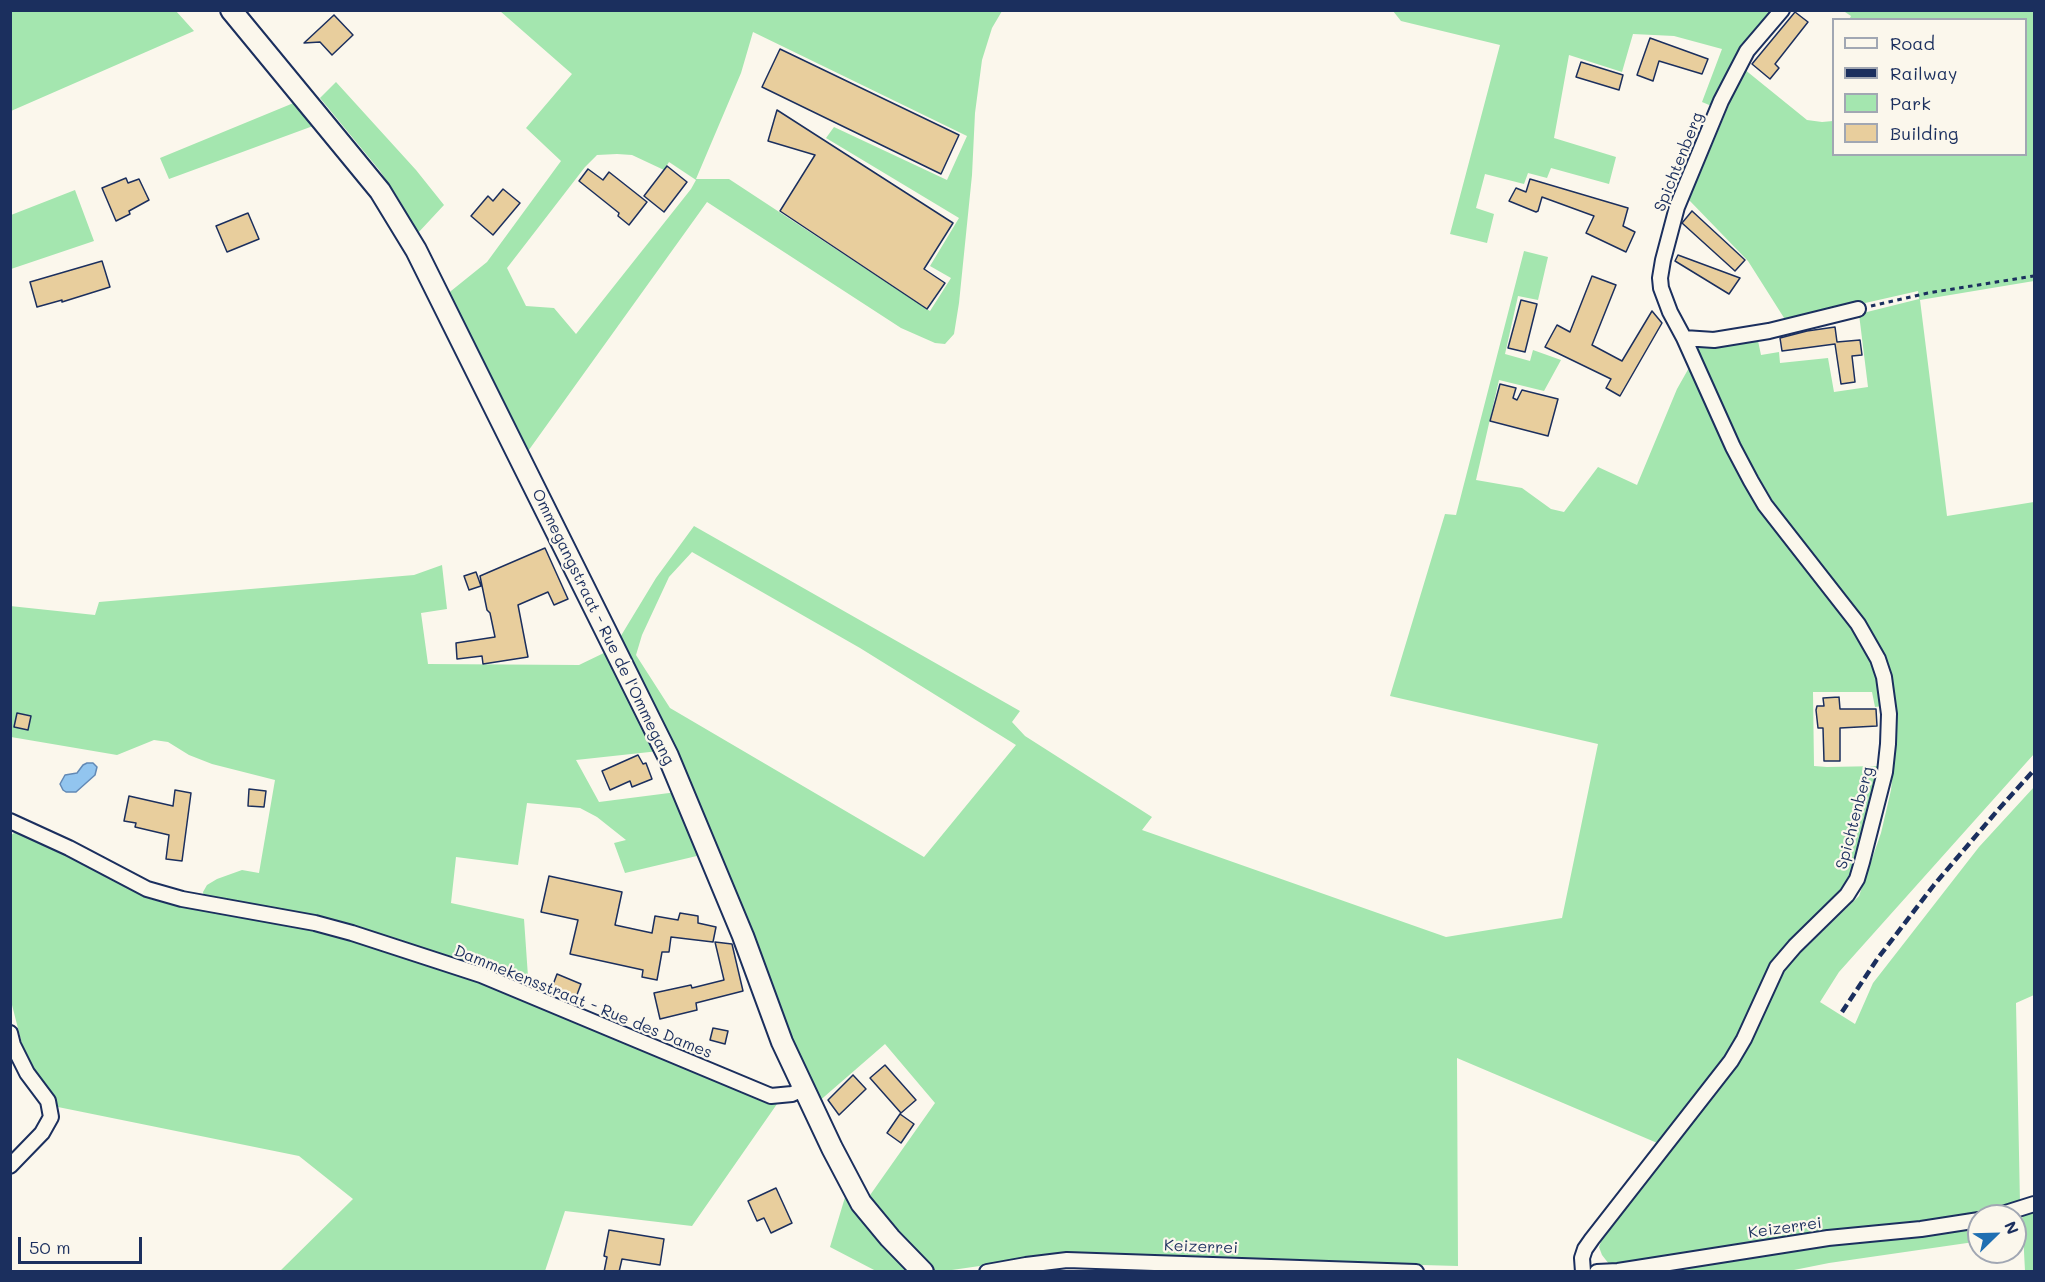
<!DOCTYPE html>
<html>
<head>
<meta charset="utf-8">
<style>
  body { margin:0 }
  #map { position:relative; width:2045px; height:1282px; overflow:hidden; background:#fbf7ec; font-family:Mali,sans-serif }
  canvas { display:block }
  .frame { position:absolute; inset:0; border:12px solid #1b2f5e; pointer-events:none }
  .legend { position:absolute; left:1832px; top:18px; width:195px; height:138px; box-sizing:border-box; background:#fbf7ec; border:2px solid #a1a7b3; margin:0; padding:8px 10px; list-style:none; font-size:18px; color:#1b2f5e }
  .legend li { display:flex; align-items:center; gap:12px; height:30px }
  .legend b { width:30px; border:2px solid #a1a7b3 }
  .north { position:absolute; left:1967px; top:1204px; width:60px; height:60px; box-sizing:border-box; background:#fbf7ec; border:2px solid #a1a7b3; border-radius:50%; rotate:67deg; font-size:16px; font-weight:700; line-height:24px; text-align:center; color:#1b2f5e }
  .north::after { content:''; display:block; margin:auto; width:21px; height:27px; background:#1f6fb2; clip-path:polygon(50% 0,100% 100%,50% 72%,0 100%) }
  .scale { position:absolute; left:18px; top:1237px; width:124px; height:27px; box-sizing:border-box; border:3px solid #1b2f5e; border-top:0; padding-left:8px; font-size:18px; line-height:21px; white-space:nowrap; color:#1b2f5e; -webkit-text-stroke:4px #fbf7ec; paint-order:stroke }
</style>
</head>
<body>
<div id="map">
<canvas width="2045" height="1282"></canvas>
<div class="frame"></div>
<ul class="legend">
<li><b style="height:8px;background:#fbf7ec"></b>Road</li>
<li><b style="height:8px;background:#1b2f5e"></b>Railway</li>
<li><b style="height:16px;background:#a4e6af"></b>Park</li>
<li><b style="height:16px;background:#e8ce9d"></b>Building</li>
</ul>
<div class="north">N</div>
<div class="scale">50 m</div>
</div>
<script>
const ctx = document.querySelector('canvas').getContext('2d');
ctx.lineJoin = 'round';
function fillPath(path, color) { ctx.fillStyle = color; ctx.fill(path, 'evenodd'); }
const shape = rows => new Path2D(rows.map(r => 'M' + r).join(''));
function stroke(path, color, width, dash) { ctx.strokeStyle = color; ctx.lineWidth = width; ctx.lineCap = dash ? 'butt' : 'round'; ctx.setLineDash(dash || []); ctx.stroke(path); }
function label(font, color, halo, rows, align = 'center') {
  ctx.font = font + ' Mali,sans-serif'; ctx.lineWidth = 4.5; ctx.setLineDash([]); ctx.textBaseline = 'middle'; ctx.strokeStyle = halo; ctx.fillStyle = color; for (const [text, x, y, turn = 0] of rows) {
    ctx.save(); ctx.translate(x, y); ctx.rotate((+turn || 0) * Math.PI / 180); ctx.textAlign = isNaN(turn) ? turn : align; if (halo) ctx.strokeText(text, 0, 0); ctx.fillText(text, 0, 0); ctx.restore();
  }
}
const green = shape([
  [11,10,176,11,194,31,11,111],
  [1845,10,2034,11,2034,281,1920,300,1947,516,2034,502,2034,754,1839,972,1820,1002,1855,1024,1873,983,1979,847,2034,787,2034,995,2016,1003,2020,1204,1969,1218,1609,1264,1602,1255,1599,1247,1605,1231,1772,994,1785,968,1859,896,1881,833,1891,790,1895,749,1894,705,1850,604,1776,506,1751,465,1696,348,1757,336,1761,355,1779,352,1780,363,1828,358,1834,392,1868,387,1859,314,1919,299,1918,291,1786,321,1748,261,1689,200,1744,69,1807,120,1822,122,1833,121,1834,154,2026,154,2026,20,1849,20,1851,16,1845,12],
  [500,11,1002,11,992,28,982,60,975,113,972,175,959,303,954,334,945,344,935,343,901,328,707,202,526,454,446,295,487,262,561,161,526,128,572,74],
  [753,32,967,136,947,180,834,127,826,138,959,218,930,266,951,278,930,311,729,179,696,179,741,73],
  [617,154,632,155,664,170,669,162,696,180,691,189,576,334,554,308,526,306,507,268,585,167,597,155],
  [1393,11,1772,11,1743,43,1714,107,1702,102,1722,49,1674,36,1633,34,1622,72,1569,55,1554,138,1616,157,1609,184,1551,168,1547,178,1528,173,1524,184,1485,174,1476,208,1494,214,1487,243,1450,234,1500,45,1401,21],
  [336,82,416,170,444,205,417,234,400,201,380,171,320,98],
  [296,102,313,126,169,179,160,158],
  [75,190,94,241,11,269,11,215],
  [1524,251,1548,257,1538,300,1518,296,1505,354,1530,361,1533,350,1561,360,1544,391,1499,380,1476,480,1522,488,1551,509,1564,512,1598,467,1637,485,1677,389,1690,366,1798,555,1859,637,1871,660,1883,706,1875,707,1872,692,1813,692,1814,766,1827,767,1880,766,1876,805,1851,878,1843,891,1771,965,1760,986,1741,1032,1722,1066,1662,1145,1457,1058,1458,1266,1138,1257,1042,1257,945,1271,932,1271,868,1198,935,1103,885,1044,817,1103,784,1026,730,879,678,762,619,639,656,578,694,526,1020,711,1012,722,1025,736,1152,817,1142,830,1446,937,1562,918,1598,744,1390,696,1445,514,1456,515],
  [692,552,860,648,1016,745,924,857,670,708,636,655,642,635,669,577],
  [442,565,447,609,421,613,428,664,579,665,608,651,659,751,576,760,599,802,677,792,701,855,625,873,614,843,626,840,597,817,580,808,527,803,518,865,456,857,451,903,524,919,529,991,455,962,204,898,203,892,207,885,217,879,242,870,259,873,275,780,212,764,189,755,168,742,154,740,117,755,11,737,10,606,95,615,99,602,414,575],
  [21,832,150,899,196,910,298,925,343,936,415,959,497,987,777,1104,692,1226,565,1211,545,1271,280,1271,353,1199,299,1156,53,1106,51,1093,39,1080,24,1052,11,1001,10,836,14,833],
  [846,1194,912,1271,876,1271,830,1247],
  [2034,1208,2034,1271,2025,1271,2022,1213],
  [1979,1223,1979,1240,1974,1242,1829,1263,1789,1271,1644,1272,1813,1243]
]);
const water = shape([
  [87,763,93,763,97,767,95,775,76,792,66,792,63,790,60,784,65,775,77,773,83,765,87,763]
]);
const building = shape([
  [1795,12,1808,22,1775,64,1779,68,1770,79,1752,64,1795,12],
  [334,15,353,35,332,55,320,42,304,43,334,15],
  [1650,38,1708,59,1702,74,1659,61,1653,81,1637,75,1650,38],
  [780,49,959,135,941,174,762,87,780,49],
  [1581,62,1623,75,1619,90,1576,77,1581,62],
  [777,110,953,223,924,269,945,283,927,309,780,211,815,155,768,141,777,110],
  [667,166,687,182,664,212,644,196,667,166],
  [588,169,603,180,609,172,647,202,629,225,618,216,619,213,579,181,588,169],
  [126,178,128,183,139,179,149,200,129,211,130,214,116,221,102,188,126,178],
  [1530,179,1628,208,1623,226,1635,232,1626,252,1586,233,1594,216,1542,197,1538,211,1536,212,1509,201,1516,188,1526,192,1530,179],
  [503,189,520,203,493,235,471,216,488,196,493,201,503,189],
  [1692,211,1745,260,1735,271,1682,223,1692,211],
  [248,213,259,239,227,252,216,226,248,213],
  [1678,255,1740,278,1729,294,1675,261,1678,255],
  [102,261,110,287,62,302,62,300,37,307,30,282,102,261],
  [1592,276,1616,285,1592,345,1622,361,1652,311,1662,323,1620,396,1606,388,1611,379,1545,347,1557,325,1570,332,1592,276],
  [1521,300,1537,304,1525,352,1508,348,1521,300],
  [1835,327,1837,342,1860,340,1862,355,1852,356,1855,382,1841,384,1835,344,1782,351,1780,338,1807,331,1835,327],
  [1500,384,1516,388,1513,398,1517,400,1522,390,1558,399,1548,436,1490,421,1500,384],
  [545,548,568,599,554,605,548,592,518,605,528,657,483,664,482,656,457,659,456,643,495,637,490,613,487,610,480,576,545,548],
  [476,572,481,586,469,590,464,576,476,572],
  [1839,697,1840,709,1876,709,1877,726,1840,728,1840,761,1824,761,1823,728,1818,728,1816,710,1817,706,1824,706,1823,698,1839,697],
  [17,713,31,716,28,730,14,727,17,713],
  [638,755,643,764,646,763,652,779,632,787,630,781,610,790,602,771,638,755],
  [249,789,266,791,264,807,248,806,249,789],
  [175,790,191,793,182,861,166,859,169,835,135,827,136,823,124,821,129,796,173,806,175,790],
  [549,876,622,892,615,925,652,933,655,916,678,920,680,913,698,916,698,923,716,927,713,942,671,937,669,952,662,952,657,980,642,977,643,970,570,954,578,920,541,912,549,876],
  [715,942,732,944,743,991,696,1003,697,1010,660,1019,654,993,691,985,692,988,724,980,715,942],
  [557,974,581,984,575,1000,551,990,557,974],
  [713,1028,728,1031,725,1044,710,1040,713,1028],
  [885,1065,916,1100,901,1113,870,1078,885,1065],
  [853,1075,866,1089,839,1115,828,1100,853,1075],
  [900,1114,914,1124,901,1143,887,1133,900,1114],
  [776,1188,792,1223,771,1233,764,1218,757,1221,748,1201,776,1188],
  [609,1230,664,1239,660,1265,622,1259,619,1272,604,1272,607,1257,604,1256,609,1230]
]);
const path = shape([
  [1871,306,1928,293,2034,276]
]);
const minor = shape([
  [1684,338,1714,340,1769,331,1858,309],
  [10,821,69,848,147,889,182,899,315,923,352,933,481,975,771,1096,792,1094,803,1089],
  [10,1033,13,1045,27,1073,48,1101,51,1117,42,1133,10,1166],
  [1996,1216,2034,1204],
  [987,1272,1026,1265,1067,1260,1416,1272],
  [1583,1272,1582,1258,1585,1249,1592,1239,1731,1061,1744,1039,1777,967,1795,946,1847,895,1857,879,1862,862,1885,772,1888,744,1889,714,1884,677,1878,659,1858,624,1765,505,1751,481,1733,447,1684,338,1670,312,1661,288,1660,278,1663,260,1677,207,1721,101,1747,51,1782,10],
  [1597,1272,1618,1271,1828,1238,1921,1229,1979,1220]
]);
const secondary = shape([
  [231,10,380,191,416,250,668,756,743,936,782,1042,832,1148,861,1203,890,1238,923,1272]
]);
const rail = shape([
  [1842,1012,1878,958,1934,885,1997,811,2034,770]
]);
const streetNames = [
  ["Spichtenberg",1679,162,-68],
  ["Ommegangstraat - Rue de l'Ommegang",603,627,64],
  ["Spichtenberg",1855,818,-75],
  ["Dammekensstraat - Rue des Dames",583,1002,22],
  ["Keizerrei",1785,1228,-8],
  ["Keizerrei",1201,1247,2]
];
fillPath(green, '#a4e6af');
fillPath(water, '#92c5ef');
stroke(water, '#6289b5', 1.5);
fillPath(building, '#e8ce9d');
stroke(building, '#1b2f5e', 1.5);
stroke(minor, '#1b2f5e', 18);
stroke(secondary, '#1b2f5e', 24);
stroke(path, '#1b2f5e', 3, [4.5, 4.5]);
stroke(minor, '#fbf7ec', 14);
stroke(secondary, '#fbf7ec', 20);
stroke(rail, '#1b2f5e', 4.5, [9, 4.5]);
label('16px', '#1b2f5e', '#fbf7ec', streetNames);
</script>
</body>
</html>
